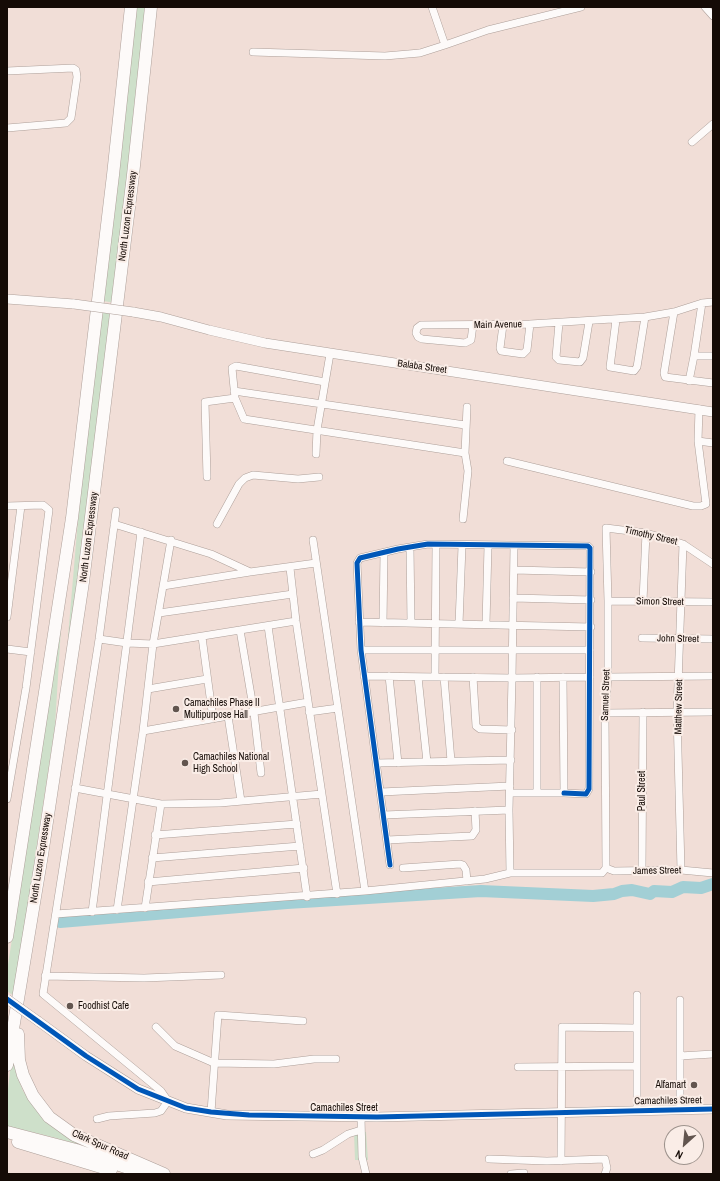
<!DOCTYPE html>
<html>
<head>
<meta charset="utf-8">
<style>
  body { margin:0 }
  #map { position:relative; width:720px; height:1181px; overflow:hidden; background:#f1ded7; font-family:"Archivo Narrow",sans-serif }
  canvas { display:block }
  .frame { position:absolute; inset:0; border:8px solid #150b06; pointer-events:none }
  .north { position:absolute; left:664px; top:1125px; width:40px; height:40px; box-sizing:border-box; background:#faede7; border:1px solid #9e938d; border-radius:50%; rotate:207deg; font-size:11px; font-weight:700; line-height:16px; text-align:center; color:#150b06 }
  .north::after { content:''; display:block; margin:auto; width:14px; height:18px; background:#62554f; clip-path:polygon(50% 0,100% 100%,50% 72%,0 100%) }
</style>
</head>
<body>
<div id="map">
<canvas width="720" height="1181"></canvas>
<div class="frame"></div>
<div class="north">N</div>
</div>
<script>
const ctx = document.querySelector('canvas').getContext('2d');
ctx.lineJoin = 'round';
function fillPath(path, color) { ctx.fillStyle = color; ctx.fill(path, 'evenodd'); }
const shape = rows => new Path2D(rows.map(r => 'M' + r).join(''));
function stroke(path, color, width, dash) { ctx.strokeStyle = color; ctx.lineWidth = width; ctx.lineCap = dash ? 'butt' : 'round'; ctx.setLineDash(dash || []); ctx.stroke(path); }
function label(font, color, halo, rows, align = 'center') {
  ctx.font = font + ' "Archivo Narrow",sans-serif'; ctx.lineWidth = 4; ctx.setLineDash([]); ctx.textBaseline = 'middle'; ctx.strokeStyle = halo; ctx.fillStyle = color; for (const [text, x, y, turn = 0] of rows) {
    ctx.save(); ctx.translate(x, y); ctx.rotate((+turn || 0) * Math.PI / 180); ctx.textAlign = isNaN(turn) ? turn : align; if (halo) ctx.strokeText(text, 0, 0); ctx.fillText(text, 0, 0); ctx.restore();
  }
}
const green = shape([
  [135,7,148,7,116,303,103,301],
  [102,307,115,309,72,637,68,637,83,461],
  [61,627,55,726,14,996,7,991,7,971],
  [12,1054,14,1055,16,1073,23,1091,39,1112,117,1156,56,1138,7,1126,7,1098],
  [366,1132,368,1160,355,1160,354,1133]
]);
const river = shape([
  [60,922,287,903,481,891,593,896,614,894,622,891,632,890,650,894,654,891,672,892,683,887,701,888,713,884]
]);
const minor = shape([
  [432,7,445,45,488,30,581,7],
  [705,7,713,16],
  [253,52,385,56,420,53,445,45],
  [7,71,73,68,76,70,77,77,71,118,66,123,7,128],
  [692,142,713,124],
  [674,312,664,373,665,377,713,383],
  [645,317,674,312,702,303,713,302],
  [559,323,556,357,559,360,580,362,583,358,589,322],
  [473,325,471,340,465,343,422,339,418,337,416,333,417,328,421,325,530,324,645,317,637,367,634,371,610,367,616,320],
  [503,325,500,348,501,351,523,354,527,350,530,324],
  [694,356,702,303],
  [689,381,694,356,713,356],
  [325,382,236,366,232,368,235,398,244,419,465,453],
  [234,391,465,425],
  [698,441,713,443],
  [316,454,317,430,330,354],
  [507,461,693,506,701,506,706,504,698,441,699,409],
  [207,477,205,402,235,398],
  [7,506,43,505,49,510,26,688,7,799],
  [463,519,468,471,465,453,467,407],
  [114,524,211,554,250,572,316,563],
  [217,524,239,484,245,478,253,475,298,479,319,477],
  [410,547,411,623],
  [713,564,683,544,667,539,646,533,606,528,608,601,608,677,605,713,606,868,614,871,681,870,713,873],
  [290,568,296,621,337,894],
  [514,570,591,572],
  [163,586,250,572],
  [513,598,591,600],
  [608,601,713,602],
  [643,601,646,533],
  [159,613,293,594],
  [7,617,21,506],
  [359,622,591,627],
  [383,623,384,553],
  [459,624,462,546],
  [486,624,488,546],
  [268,626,307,897],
  [240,630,254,713,261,773],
  [202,637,213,719],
  [642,638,713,639],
  [99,639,127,643,153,644,296,621],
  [7,649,31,652],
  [361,650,590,650],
  [364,676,512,678,514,546],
  [389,676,398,763],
  [418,677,427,762],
  [435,677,436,545],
  [444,677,451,761],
  [473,677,476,726,480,729,512,730],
  [537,677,537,793],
  [608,677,713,676],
  [148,689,207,679],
  [309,712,338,708],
  [605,713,713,712],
  [228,716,241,801],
  [143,731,308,702],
  [377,763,511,760],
  [75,788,161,804,220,803,322,794],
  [381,792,510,786],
  [510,793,564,793,563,677],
  [384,815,509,810],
  [155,835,297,824],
  [387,840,472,836,476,830,475,811],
  [152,858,300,846],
  [390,865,361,650,357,563,360,558,398,549,428,544,588,546,590,548,589,789,586,794,564,793],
  [403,868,460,864,463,865,466,870,467,881],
  [681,870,677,712,683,544],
  [642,871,643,712],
  [510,873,602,873,606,868],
  [148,882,304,868],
  [365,891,485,879,510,873,509,810,512,678,590,677],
  [145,908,161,804],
  [117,910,143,731,153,644,171,540],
  [92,912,141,532],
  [56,914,365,891,313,540],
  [45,976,144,978,221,975],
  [637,995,637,1111],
  [156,1027,175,1046,214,1063,274,1064,314,1059,336,1059],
  [680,1056,713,1054],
  [518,1067,636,1066],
  [680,1110,680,1000],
  [211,1112,218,1015,303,1021],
  [361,1117,362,1157,366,1174],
  [97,1119,109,1116,155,1113,161,1111,168,1101,161,1091,43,994,99,639,116,511],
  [313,1154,323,1150,348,1134,361,1130],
  [489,1159,547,1161,605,1159,607,1168,605,1174],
  [561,1161,562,1027,636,1028],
  [511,1174,524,1173]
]);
const tertiary = shape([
  [7,299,74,304],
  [133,312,161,317,209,330,265,343,713,412],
  [38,1021,86,1056,138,1089,186,1108,227,1115,377,1117,713,1109]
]);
const motorway = shape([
  [7,937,72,518,113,175,131,7],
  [18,1034,19,1060,23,1075,33,1096,49,1117,74,1135,164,1174],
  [7,1065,42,855,83,582,133,175,151,7],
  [7,1132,76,1150,146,1174],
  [18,1142,111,1170]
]);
const tertiaryBridge = shape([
  [74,304,133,312],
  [7,999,38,1021]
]);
const cycleway = shape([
  [390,865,361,650,357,563,360,558,398,549,428,544,588,546,590,548,589,789,586,794,564,793],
  [7,999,86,1056,138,1089,186,1108,211,1112,249,1115,377,1117,713,1109]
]);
const markers = [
  [176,709,4,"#62554f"],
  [185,763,4,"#62554f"],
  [70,1006,4,"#62554f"],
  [694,1085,4,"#62554f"]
];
const streetNames = [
  ["North Luzon Expressway",128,216,-83],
  ["Main Avenue",498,325,-1],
  ["Balaba Street",422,367,8],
  ["Timothy Street",651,536,13],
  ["North Luzon Expressway",89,537,-83],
  ["Simon Street",660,602,1],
  ["John Street",678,639,1],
  ["Samuel Street",606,695,-88],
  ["Matthew Street",679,707,-89],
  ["Paul Street",642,791,-90],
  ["North Luzon Expressway",41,858,-81],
  ["James Street",657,871,-1],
  ["Camachiles Street",668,1101,-1],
  ["Camachiles Street",344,1108],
  ["Clark Spur Road",100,1145,24]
];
const poiNames = [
  ["Camachiles Phase II",184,703],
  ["Multipurpose Hall",184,715],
  ["Camachiles National",193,757],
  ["High School",193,769],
  ["Foodhist Cafe",78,1006],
  ["Alfamart",686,1085,"right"]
];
fillPath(green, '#cee0ca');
stroke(river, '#a2cfd5', 12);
stroke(minor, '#ad9f99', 8);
stroke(tertiary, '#ad9f99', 10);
stroke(motorway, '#ad9f99', 13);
stroke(minor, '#fdfaf9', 7);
stroke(tertiary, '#fdfaf9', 9);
stroke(motorway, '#fdfaf9', 12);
stroke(tertiaryBridge, '#ad9f99', 10, []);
stroke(tertiaryBridge, '#fdfaf9', 9);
stroke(cycleway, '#0057b8', 5);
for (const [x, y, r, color] of markers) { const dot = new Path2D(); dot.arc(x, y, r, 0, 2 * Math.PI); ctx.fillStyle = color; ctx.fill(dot); stroke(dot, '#faede7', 1.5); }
label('10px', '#150b06', '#faede7', streetNames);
label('10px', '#150b06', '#faede7', poiNames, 'left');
</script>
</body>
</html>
